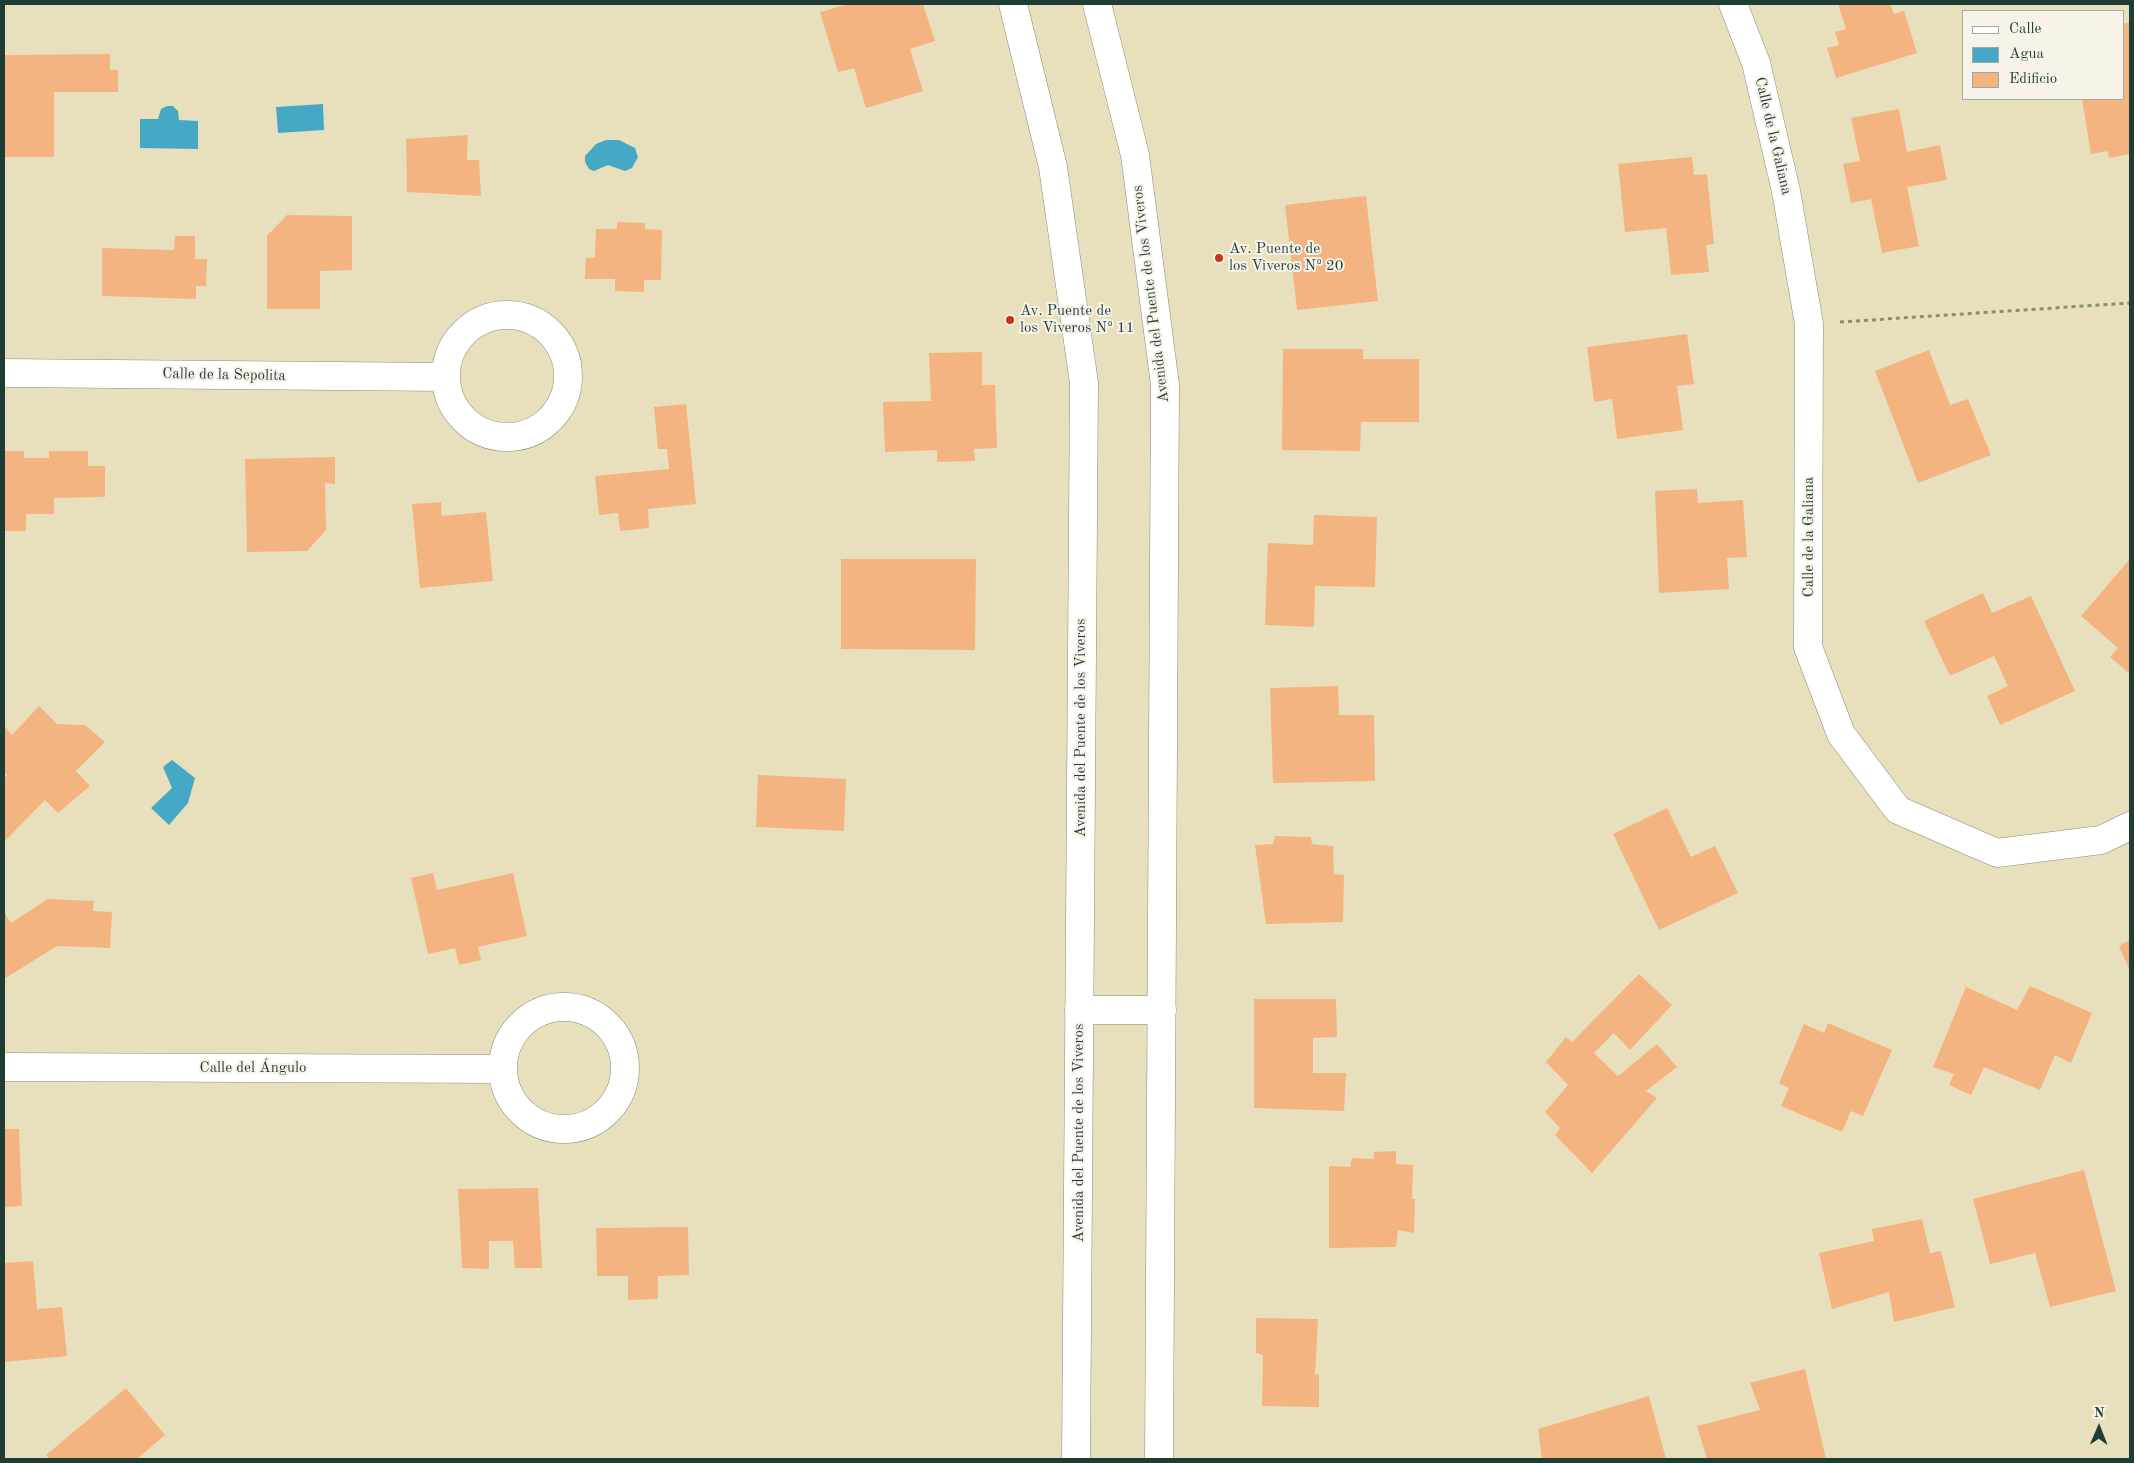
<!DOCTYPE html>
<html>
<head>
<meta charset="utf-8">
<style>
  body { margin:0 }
  #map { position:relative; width:2134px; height:1463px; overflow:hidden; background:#e8e0bc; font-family:"Old Standard TT",serif }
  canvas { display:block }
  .frame { position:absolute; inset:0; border:5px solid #1f3d34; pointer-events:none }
  .legend { position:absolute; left:1962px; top:10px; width:162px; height:90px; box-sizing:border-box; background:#f7f3e8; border:1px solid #a1aaa0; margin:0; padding:6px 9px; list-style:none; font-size:15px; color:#1f3d34 }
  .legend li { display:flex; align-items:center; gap:10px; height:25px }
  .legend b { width:25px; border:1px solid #a1aaa0 }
  .north { position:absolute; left:2074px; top:1403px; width:50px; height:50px; -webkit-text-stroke:4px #f7f3e8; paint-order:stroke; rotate:1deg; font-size:14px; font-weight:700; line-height:20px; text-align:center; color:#1f3d34 }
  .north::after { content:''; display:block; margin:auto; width:18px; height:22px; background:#1f3d34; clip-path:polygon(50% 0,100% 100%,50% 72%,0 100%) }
</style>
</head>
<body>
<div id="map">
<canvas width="2134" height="1463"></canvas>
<div class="frame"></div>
<ul class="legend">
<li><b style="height:6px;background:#fff"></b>Calle</li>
<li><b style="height:14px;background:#45a8c4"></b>Agua</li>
<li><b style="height:14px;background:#f4b482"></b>Edificio</li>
</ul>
<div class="north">N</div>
</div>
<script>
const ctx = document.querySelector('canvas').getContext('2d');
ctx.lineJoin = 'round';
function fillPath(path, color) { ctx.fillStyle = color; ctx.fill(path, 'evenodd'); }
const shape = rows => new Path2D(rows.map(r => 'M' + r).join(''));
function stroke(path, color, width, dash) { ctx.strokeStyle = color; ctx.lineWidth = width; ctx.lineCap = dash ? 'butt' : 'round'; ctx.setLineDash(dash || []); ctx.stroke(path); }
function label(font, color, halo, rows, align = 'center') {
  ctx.font = font + ' "Old Standard TT",serif'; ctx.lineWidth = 4; ctx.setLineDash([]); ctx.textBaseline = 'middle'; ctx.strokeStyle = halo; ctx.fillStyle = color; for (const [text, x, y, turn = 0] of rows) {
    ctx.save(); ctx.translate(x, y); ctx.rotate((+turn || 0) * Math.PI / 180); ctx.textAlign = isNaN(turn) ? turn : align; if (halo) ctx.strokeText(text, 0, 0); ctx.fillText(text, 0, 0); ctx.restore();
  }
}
const water = shape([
  [323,104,324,130,278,133,276,107],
  [167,106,173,106,178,111,179,120,198,121,198,149,140,148,140,119,158,119,161,109],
  [606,140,619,140,635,148,638,157,632,168,625,171,608,165,594,171,589,169,585,162,585,156,596,144],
  [172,760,195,778,188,803,169,825,151,808,172,788,163,767]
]);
const building = shape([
  [848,4,923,4,935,41,910,49,923,91,866,108,854,68,838,72,820,12],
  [1838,4,1890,4,1894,14,1904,11,1917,53,1836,78,1827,48,1839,45,1835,32,1846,29],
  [2130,22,2130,154,2109,158,2108,151,2091,154,2082,99,2123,99,2123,24],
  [110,54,110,70,118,70,118,92,54,92,54,157,4,157,4,55],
  [1899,109,1907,152,1940,145,1947,180,1907,187,1919,246,1882,253,1871,199,1851,203,1843,164,1860,161,1851,118],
  [468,135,467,160,479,160,481,196,407,192,406,139],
  [1692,157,1694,175,1707,174,1714,244,1706,245,1709,272,1671,275,1666,228,1625,232,1618,164],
  [1366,196,1378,301,1297,310,1285,205],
  [287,215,352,216,352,270,320,271,320,309,267,309,267,236],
  [617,222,645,223,645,229,662,230,661,280,644,280,644,292,615,291,615,279,585,279,586,258,595,258,596,229,617,229],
  [175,236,195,236,195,259,207,259,206,286,196,286,196,299,102,296,102,248,174,250],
  [1687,334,1694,384,1677,386,1683,430,1617,439,1612,399,1594,402,1587,347],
  [1283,349,1363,349,1363,359,1419,359,1419,422,1361,422,1360,451,1282,450],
  [1929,350,1950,405,1968,399,1991,455,1918,483,1875,371],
  [982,352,982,385,995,385,997,448,974,449,975,461,937,462,937,450,885,452,883,402,931,401,929,353],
  [686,404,696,504,648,509,649,528,620,531,618,513,599,515,595,476,669,469,667,449,658,449,654,407],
  [4,451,24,451,24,458,49,458,49,451,88,451,88,466,105,466,105,497,54,498,54,514,26,514,26,531,4,531],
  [335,457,335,484,325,483,326,530,307,551,247,552,245,459],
  [1697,489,1698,503,1743,500,1747,557,1727,558,1729,589,1659,593,1655,491],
  [441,502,442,516,486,512,493,581,420,588,412,504],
  [1314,515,1377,517,1375,587,1315,586,1314,627,1265,625,1268,543,1313,545],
  [841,559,976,559,975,650,841,649],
  [2130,559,2130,674,2110,657,2118,648,2081,616],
  [1983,593,1992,613,2031,596,2075,691,2000,725,1987,696,2008,686,1994,656,1950,676,1924,621],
  [1338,686,1339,715,1374,715,1375,781,1273,783,1270,688],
  [39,706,57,724,85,725,105,742,76,771,90,786,58,813,45,800,4,842,4,778,7,775,4,772,4,725,12,735],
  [758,775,846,779,844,831,756,827],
  [1667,808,1691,857,1715,846,1738,893,1659,930,1613,834],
  [1275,836,1311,837,1312,844,1333,846,1334,874,1344,875,1343,922,1266,924,1255,845,1273,844],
  [433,873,437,890,513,873,527,936,478,947,481,960,459,965,455,948,428,954,411,878],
  [48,899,94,901,93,911,112,912,110,948,57,946,4,979,4,915,5,914,11,923],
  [2130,940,2130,971,2119,946],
  [1639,974,1672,1005,1630,1050,1614,1033,1594,1053,1618,1076,1657,1044,1677,1067,1646,1091,1657,1098,1592,1173,1555,1135,1560,1128,1545,1112,1568,1085,1546,1062,1566,1037,1572,1042],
  [2030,986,2092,1013,2071,1063,2055,1055,2040,1090,1984,1067,1971,1095,1949,1085,1954,1074,1933,1067,1966,987,2017,1010],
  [1254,999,1336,999,1337,1037,1313,1038,1313,1073,1346,1073,1344,1111,1254,1108],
  [1828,1023,1892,1050,1863,1116,1851,1111,1842,1132,1781,1106,1789,1088,1779,1083,1804,1024,1824,1033],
  [4,1129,19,1129,22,1206,4,1207],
  [1396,1151,1396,1164,1413,1165,1412,1199,1415,1199,1414,1233,1398,1230,1396,1247,1329,1248,1329,1166,1350,1167,1352,1158,1374,1159,1374,1152],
  [2084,1170,2116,1291,2050,1307,2035,1253,1990,1264,1973,1199],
  [538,1188,542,1268,515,1268,513,1241,489,1241,489,1269,462,1268,458,1189],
  [1922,1219,1930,1253,1941,1251,1955,1307,1894,1322,1889,1292,1832,1309,1819,1253,1874,1241,1872,1229],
  [688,1227,689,1275,658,1276,658,1299,628,1300,628,1276,597,1276,596,1228],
  [33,1261,37,1309,62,1307,67,1356,4,1362,4,1263],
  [1256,1318,1318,1319,1315,1375,1319,1374,1319,1407,1262,1406,1263,1355,1256,1353],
  [1805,1369,1826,1459,1707,1459,1697,1426,1760,1410,1750,1383],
  [126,1388,165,1435,137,1459,49,1459,46,1455],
  [1649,1396,1666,1459,1542,1459,1538,1429]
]);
const path = shape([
  [1840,322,2130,303]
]);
const minor = shape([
  [1733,4,1756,63,1786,191,1809,324,1808,647,1841,734,1898,810,1997,853,2101,840,2130,826],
  '446 376a61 61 0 1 1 122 0a61 61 0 1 1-122 0Z',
  [4,373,445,377],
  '503 1068a61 61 0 1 1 122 0a61 61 0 1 1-122 0Z',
  [1079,1010,1162,1010],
  [4,1067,502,1069]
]);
const tertiary = shape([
  [1013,4,1053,167,1084,383,1076,1459],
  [1097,4,1135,155,1165,385,1159,1459]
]);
const markers = [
  [1219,258,5,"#c8321e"],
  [1010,320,5,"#c8321e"]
];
const streetNames = [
  ["Calle de la Galiana",1773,136,77],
  ["Avenida del Puente de los Viveros",1151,294,-97],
  ["Calle de la Sepolita",224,375,1],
  ["Calle de la Galiana",1809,537,-90],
  ["Avenida del Puente de los Viveros",1081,728,-90],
  ["Calle del Ángulo",253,1068],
  ["Avenida del Puente de los Viveros",1079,1133,-90]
];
const poiNames = [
  ["Av. Puente de",1229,249],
  ["los Viveros Nº 20",1229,266],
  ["Av. Puente de",1020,311],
  ["los Viveros Nº 11",1020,328]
];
fillPath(water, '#45a8c4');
fillPath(building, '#f4b482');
stroke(minor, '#848e78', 29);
stroke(tertiary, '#848e78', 29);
stroke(path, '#848e78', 3, [4, 4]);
stroke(minor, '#fff', 28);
stroke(tertiary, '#fff', 28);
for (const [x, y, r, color] of markers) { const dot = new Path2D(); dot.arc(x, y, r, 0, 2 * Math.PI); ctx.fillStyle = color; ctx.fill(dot); stroke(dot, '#f7f3e8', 2); }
label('15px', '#1f3d34', '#f7f3e8', streetNames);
label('15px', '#1f3d34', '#f7f3e8', poiNames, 'left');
</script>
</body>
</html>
